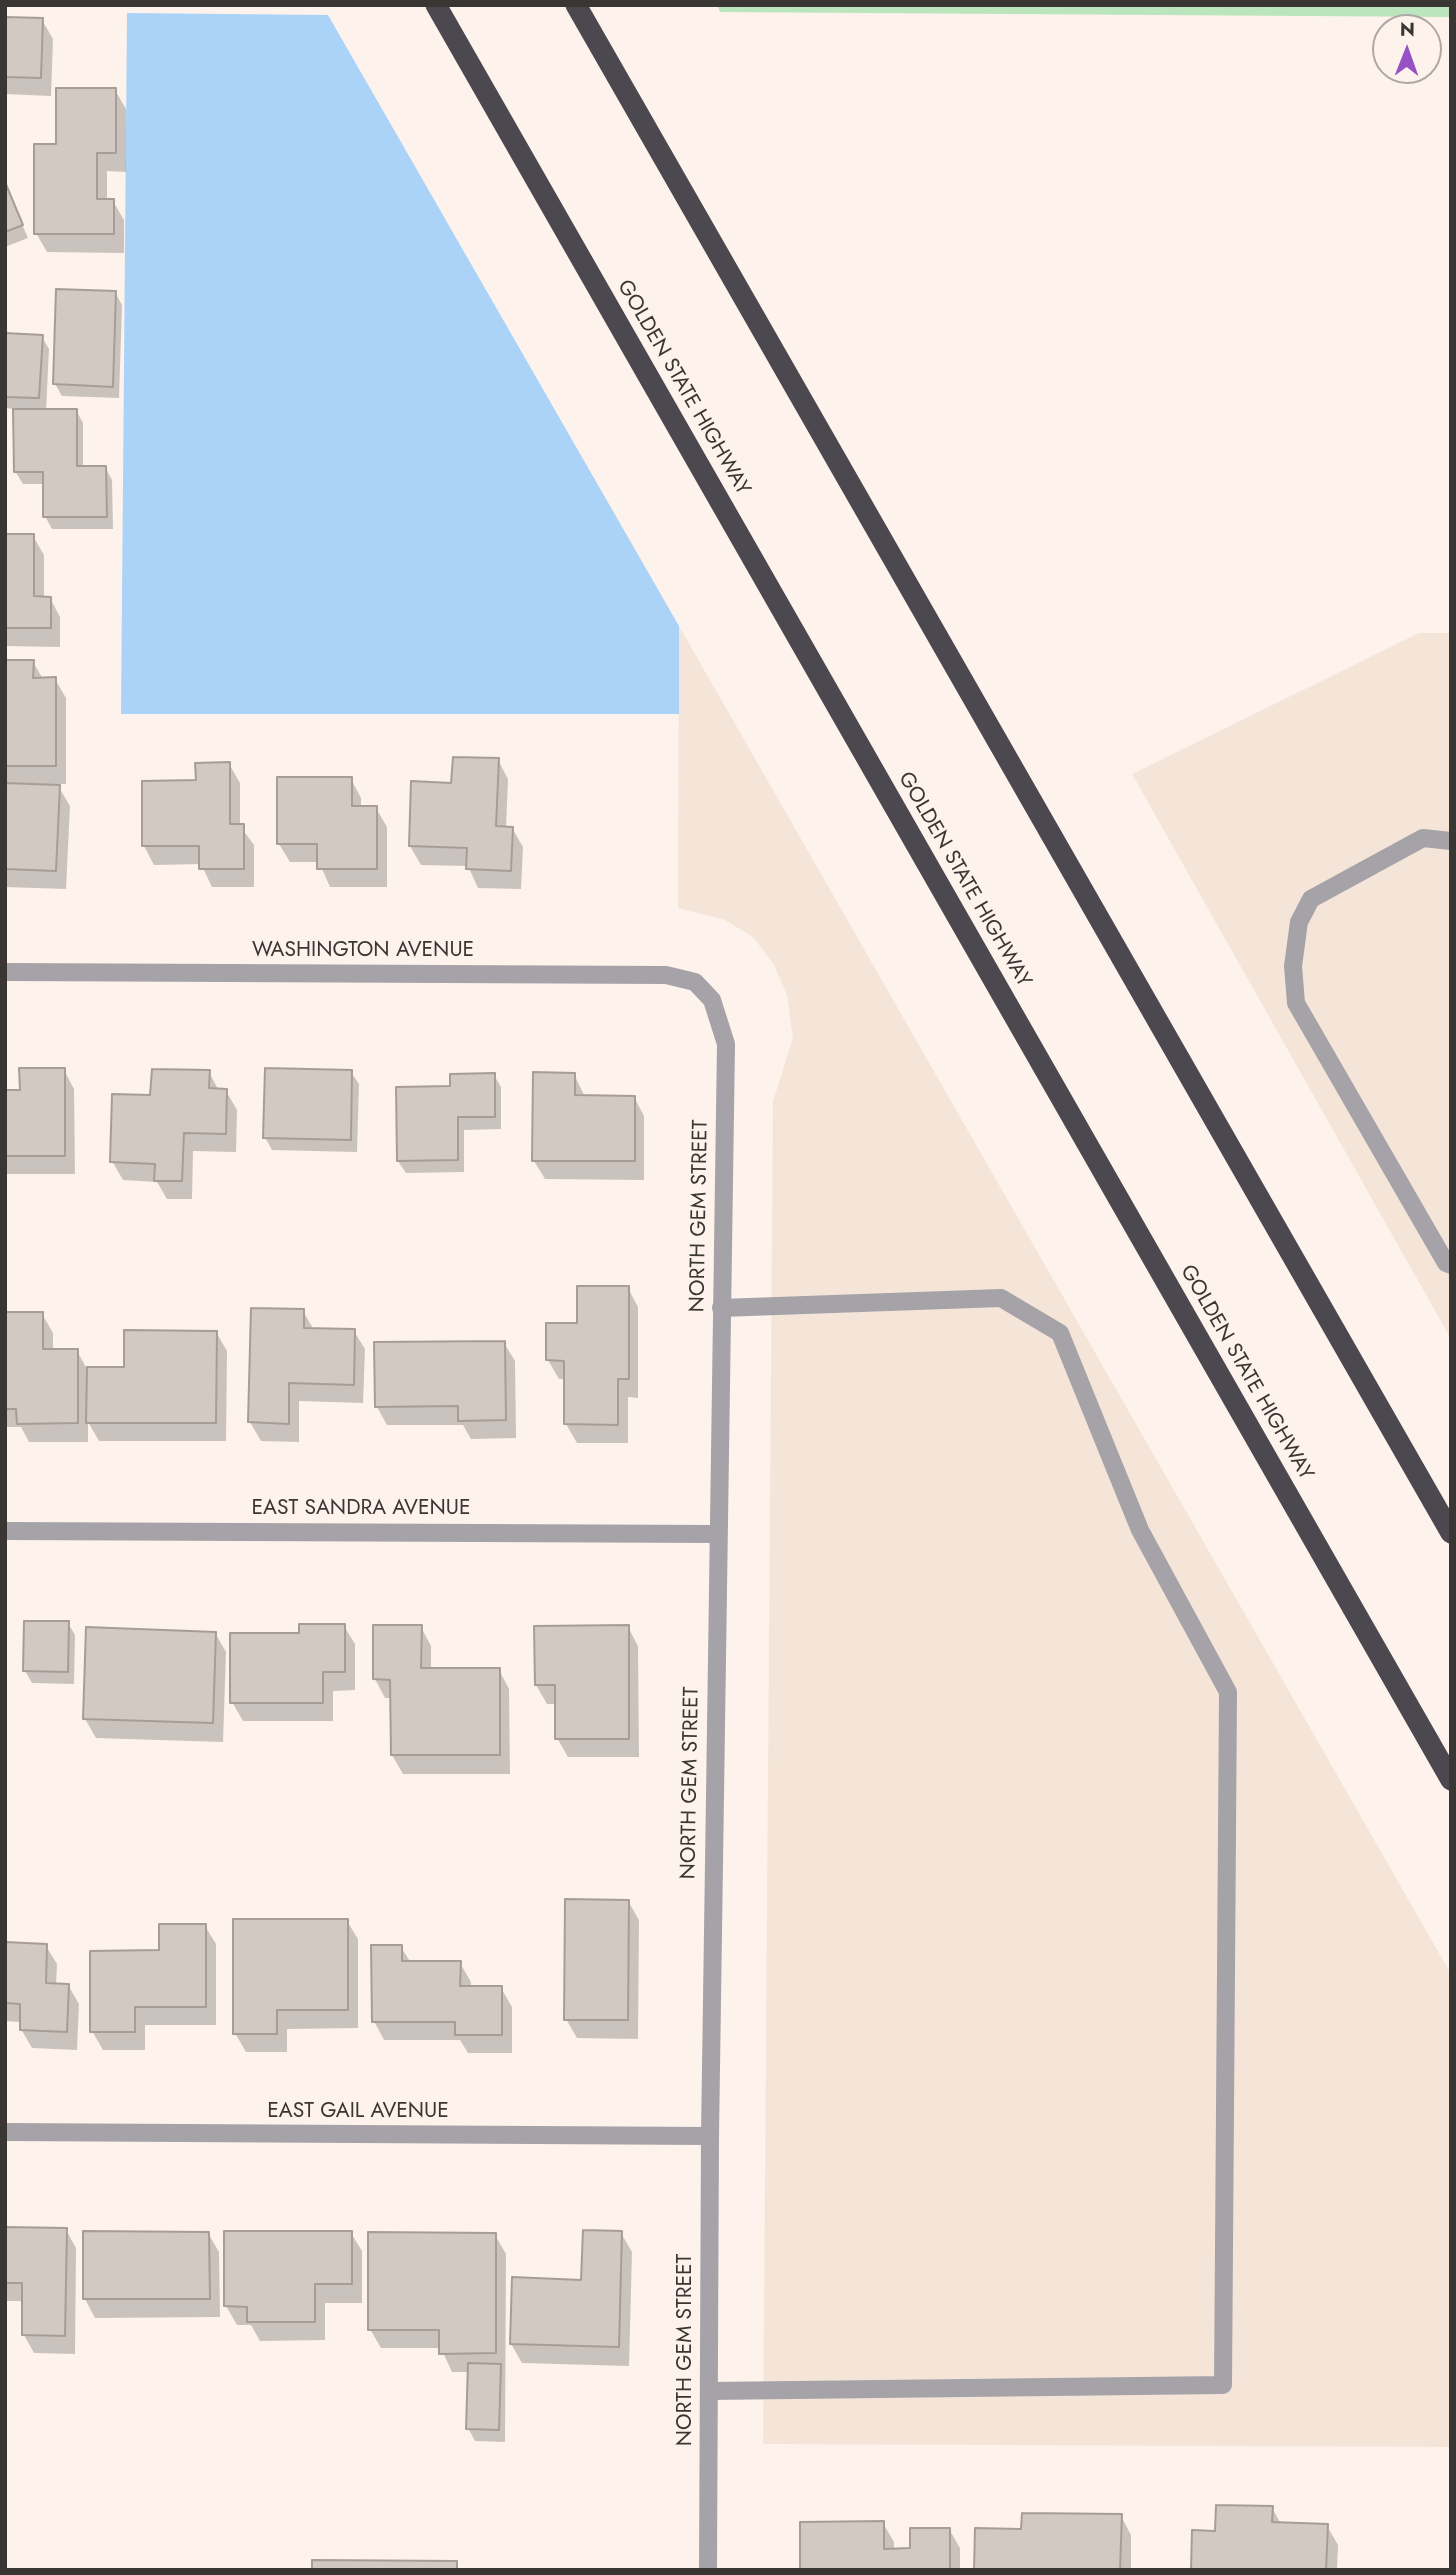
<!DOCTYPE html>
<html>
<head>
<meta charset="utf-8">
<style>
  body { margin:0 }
  #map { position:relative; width:1456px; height:2575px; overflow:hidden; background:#fdf3ec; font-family:Jost,sans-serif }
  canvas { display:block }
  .frame { position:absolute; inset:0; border:7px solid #3a3633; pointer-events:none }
  .north { position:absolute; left:1372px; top:14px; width:70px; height:70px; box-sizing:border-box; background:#fdf3ec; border:2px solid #afa7a2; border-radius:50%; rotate:1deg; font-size:19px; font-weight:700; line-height:28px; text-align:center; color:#3a3633 }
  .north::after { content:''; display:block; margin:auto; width:24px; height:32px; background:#9651c5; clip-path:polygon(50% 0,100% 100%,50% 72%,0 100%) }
</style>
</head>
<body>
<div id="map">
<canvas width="1456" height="2575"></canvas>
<div class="frame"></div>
<div class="north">N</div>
</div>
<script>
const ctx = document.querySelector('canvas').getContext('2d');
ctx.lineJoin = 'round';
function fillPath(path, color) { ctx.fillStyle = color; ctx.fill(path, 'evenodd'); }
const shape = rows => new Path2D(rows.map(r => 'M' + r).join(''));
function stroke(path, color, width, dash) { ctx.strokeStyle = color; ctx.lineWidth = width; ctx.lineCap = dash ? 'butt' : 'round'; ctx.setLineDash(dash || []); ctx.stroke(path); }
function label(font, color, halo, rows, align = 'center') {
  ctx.font = font + ' Jost,sans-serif'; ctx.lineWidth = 6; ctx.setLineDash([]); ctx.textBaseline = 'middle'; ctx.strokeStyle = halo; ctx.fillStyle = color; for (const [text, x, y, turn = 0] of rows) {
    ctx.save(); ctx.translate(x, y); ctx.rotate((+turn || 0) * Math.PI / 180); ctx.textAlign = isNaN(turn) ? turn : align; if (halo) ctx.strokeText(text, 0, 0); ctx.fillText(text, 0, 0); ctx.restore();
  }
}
const built = shape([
  [679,626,1451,1974,1451,2447,763,2444,773,1101,793,1038,787,995,774,965,753,937,725,920,678,908],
  [1419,633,1451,633,1451,1339,1132,774]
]);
const green = shape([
  [717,5,1451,5,1451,17,720,12]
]);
const water = shape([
  [127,13,328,15,679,626,679,714,121,714]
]);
const shadow = shape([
  [5,19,42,20,53,39,51,96,5,94],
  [115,90,126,109,126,172,107,171,107,201,113,201,124,220,124,253,47,252,36,233,58,146],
  [5,185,28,238,5,247],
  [115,292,122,305,119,398,62,396,55,384],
  [5,335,42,337,49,349,46,411,76,410,83,423,83,467,105,467,112,480,113,529,52,529,45,516,45,484,23,484,15,471,15,409,5,408],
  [5,536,33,536,44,555,44,598,50,598,60,617,60,647,5,646],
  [5,662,33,662,43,679,55,679,66,698,66,784,57,784,70,806,66,889,5,887],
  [498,760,508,779,506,828,512,828,523,847,521,889,478,888,468,866,421,865,410,846,453,785],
  [229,764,240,783,240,826,254,845,254,887,212,887,201,864,154,865,144,846,197,782],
  [351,779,361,798,361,808,376,808,387,827,387,887,330,887,319,862,290,862,279,844],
  [64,1070,74,1089,75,1174,5,1174,5,1092,21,1092],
  [209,1072,219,1091,226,1091,237,1110,236,1152,193,1151,192,1199,167,1199,157,1182,123,1180,112,1161,152,1097],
  [351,1072,359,1084,357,1152,272,1150,265,1137],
  [574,1074,585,1097,634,1097,644,1116,644,1180,545,1179,534,1161],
  [494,1075,501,1087,501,1129,464,1130,464,1172,406,1173,398,1161,452,1088],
  [628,1288,638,1307,638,1398,628,1397,628,1443,577,1443,566,1424,566,1379,559,1379,548,1360,579,1324],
  [303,1311,314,1330,354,1331,365,1349,363,1403,299,1401,299,1442,261,1441,250,1422],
  [42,1314,53,1333,53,1351,77,1351,87,1369,126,1369,216,1332,227,1351,226,1441,99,1441,88,1422,88,1442,29,1442,21,1427,5,1427,5,1331],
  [504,1343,515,1361,516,1438,471,1439,463,1425,387,1425,377,1407],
  [68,1623,75,1635,74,1684,32,1683,25,1671],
  [344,1626,355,1644,355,1690,333,1691,333,1721,243,1721,232,1702,301,1635],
  [421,1627,431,1646,431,1670,499,1670,509,1689,510,1774,403,1774,392,1755,392,1698,385,1698,375,1679],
  [628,1627,638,1646,639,1757,568,1757,557,1738,557,1704,547,1704,536,1685],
  [215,1633,226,1652,223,1742,96,1738,85,1719],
  [628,1901,639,1920,638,2039,577,2038,566,2019],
  [347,1921,358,1939,358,2028,287,2029,287,2052,246,2052,235,2033],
  [205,1926,216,1944,216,2025,145,2025,145,2050,103,2050,92,2031,161,1952],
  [5,1944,46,1946,57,1964,56,1985,68,1985,79,2004,77,2050,32,2048,21,2029,21,2022,5,2021],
  [401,1947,411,1963,460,1963,471,1982,471,1988,501,1988,512,2007,512,2053,468,2053,460,2040,384,2040,374,2021],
  [5,2229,66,2230,76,2248,75,2354,34,2353,24,2335,24,2301,5,2301],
  [208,2233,219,2252,220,2317,95,2318,85,2299],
  [351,2233,362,2251,362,2303,325,2303,325,2340,260,2341,251,2325,237,2325,226,2306],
  [621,2233,632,2252,629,2366,522,2363,511,2344,583,2282],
  [495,2235,506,2254,505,2442,475,2441,468,2428,470,2372,452,2372,441,2348,381,2348,370,2329],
  [1272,2508,1281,2524,1327,2526,1338,2545,1337,2570,1193,2570,1217,2533],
  [1121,2516,1131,2535,1131,2570,976,2570,1023,2531],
  [883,2523,894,2542,894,2550,912,2550,949,2529,960,2548,960,2570,802,2570]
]);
const building = shape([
  [5,17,43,18,41,78,5,77,5,17],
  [56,88,116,88,116,153,97,153,97,199,114,199,114,234,34,234,34,144,56,144,56,88],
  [5,182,23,225,5,232,5,182],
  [56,289,116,291,113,387,53,384,56,289],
  [5,333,43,335,39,398,5,397,5,333],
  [13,409,77,409,77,466,106,466,107,517,43,517,43,472,14,472,13,409],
  [5,534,34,534,34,596,51,597,51,628,5,628,5,534],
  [5,660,34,660,33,678,56,677,56,766,5,766,5,660],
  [453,757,499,758,496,826,513,827,511,871,466,869,467,848,409,846,411,781,451,783,453,757],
  [230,762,230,824,244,824,244,869,199,869,199,846,142,846,142,781,196,780,195,763,230,762],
  [277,777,352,777,352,806,377,806,377,869,317,869,317,844,277,844,277,777],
  [5,783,60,785,56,871,5,869,5,783],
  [19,1068,65,1068,65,1156,5,1156,5,1090,20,1090,19,1068],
  [265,1068,352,1070,351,1140,263,1138,265,1068],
  [152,1069,210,1070,209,1088,227,1089,226,1134,184,1133,182,1181,154,1181,155,1164,110,1162,112,1094,150,1095,152,1069],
  [533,1072,575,1073,575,1095,635,1096,635,1161,532,1161,533,1072],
  [495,1073,495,1117,458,1117,458,1160,397,1161,396,1087,450,1086,450,1074,495,1073],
  [577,1286,629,1286,629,1379,618,1379,618,1425,564,1424,564,1361,546,1360,546,1323,577,1323,577,1286],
  [251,1308,304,1309,304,1328,355,1329,354,1385,289,1383,289,1424,248,1422,251,1308],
  [6,1312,43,1312,43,1349,78,1349,78,1423,17,1424,16,1409,5,1409,6,1312],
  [124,1330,217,1331,216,1423,86,1423,87,1367,124,1367,124,1330],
  [505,1341,506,1420,458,1421,458,1406,375,1407,374,1342,505,1341],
  [24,1621,69,1621,68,1672,23,1671,24,1621],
  [299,1624,345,1624,345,1672,323,1672,323,1703,230,1703,230,1633,299,1633,299,1624],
  [373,1625,422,1625,421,1668,500,1668,500,1755,391,1755,390,1680,373,1679,373,1625],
  [629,1625,629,1739,555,1739,555,1685,535,1685,534,1626,629,1625],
  [86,1627,216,1632,213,1723,83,1719,86,1627],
  [565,1899,629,1900,628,2020,564,2020,565,1899],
  [233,1919,348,1919,348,2010,277,2010,277,2034,233,2034,233,1919],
  [159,1924,206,1924,206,2007,135,2007,135,2032,90,2032,90,1951,159,1950,159,1924],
  [5,1942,47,1944,46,1983,69,1984,67,2032,20,2030,20,2004,5,2003,5,1942],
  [371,1945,402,1945,402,1961,461,1961,460,1986,502,1986,502,2035,455,2035,455,2022,372,2022,371,1945],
  [5,2227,67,2228,65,2336,22,2335,22,2283,5,2283,5,2227],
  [583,2230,622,2231,619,2347,510,2344,512,2277,581,2280,583,2230],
  [83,2231,209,2232,210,2299,83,2299,83,2231],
  [224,2231,352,2231,352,2284,315,2284,315,2322,247,2322,247,2307,224,2306,224,2231],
  [368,2232,496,2233,496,2353,439,2354,439,2330,368,2330,368,2232],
  [468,2363,501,2364,499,2430,466,2429,468,2363],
  [1216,2505,1273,2506,1272,2522,1328,2524,1326,2570,1191,2570,1192,2530,1215,2531,1216,2505],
  [1022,2513,1122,2514,1120,2570,974,2570,975,2528,1021,2529,1022,2513],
  [884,2521,884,2549,910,2548,910,2528,950,2528,950,2570,800,2570,800,2522,884,2521],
  [312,2560,457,2561,457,2570,312,2570,312,2560]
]);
const lane = shape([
  [1451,841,1423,838,1311,899,1299,922,1293,966,1296,1003,1446,1263,1451,1265],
  [709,2391,1223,2385,1228,1692,1140,1530,1060,1333,1001,1298,721,1308]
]);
const street = shape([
  [5,972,666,975,695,982,712,1000,726,1044,710,2136,708,2570],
  [5,1531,717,1534],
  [5,2132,710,2136]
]);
const highway = shape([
  [436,5,1451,1780],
  [576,5,1451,1533]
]);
const streetNames = [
  ["GOLDEN STATE HIGHWAY",683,388,60],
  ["GOLDEN STATE HIGHWAY",964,880,60],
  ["WASHINGTON AVENUE",363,951],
  ["NORTH GEM STREET",700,1216,-89],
  ["GOLDEN STATE HIGHWAY",1246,1373,60],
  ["EAST SANDRA AVENUE",361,1509],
  ["NORTH GEM STREET",691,1783,-89],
  ["EAST GAIL AVENUE",358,2112],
  ["NORTH GEM STREET",686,2350,-90]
];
fillPath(built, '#f5e5d9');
fillPath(green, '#bbe5bc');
fillPath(water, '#abd3f7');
fillPath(shadow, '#0003');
fillPath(building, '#d2c9c2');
stroke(building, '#a69d97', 2);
stroke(lane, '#a5a3a7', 18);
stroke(street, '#a5a3a7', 18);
stroke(highway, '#4c4850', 21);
label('21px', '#3a3633', '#fdf3ec', streetNames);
</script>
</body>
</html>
